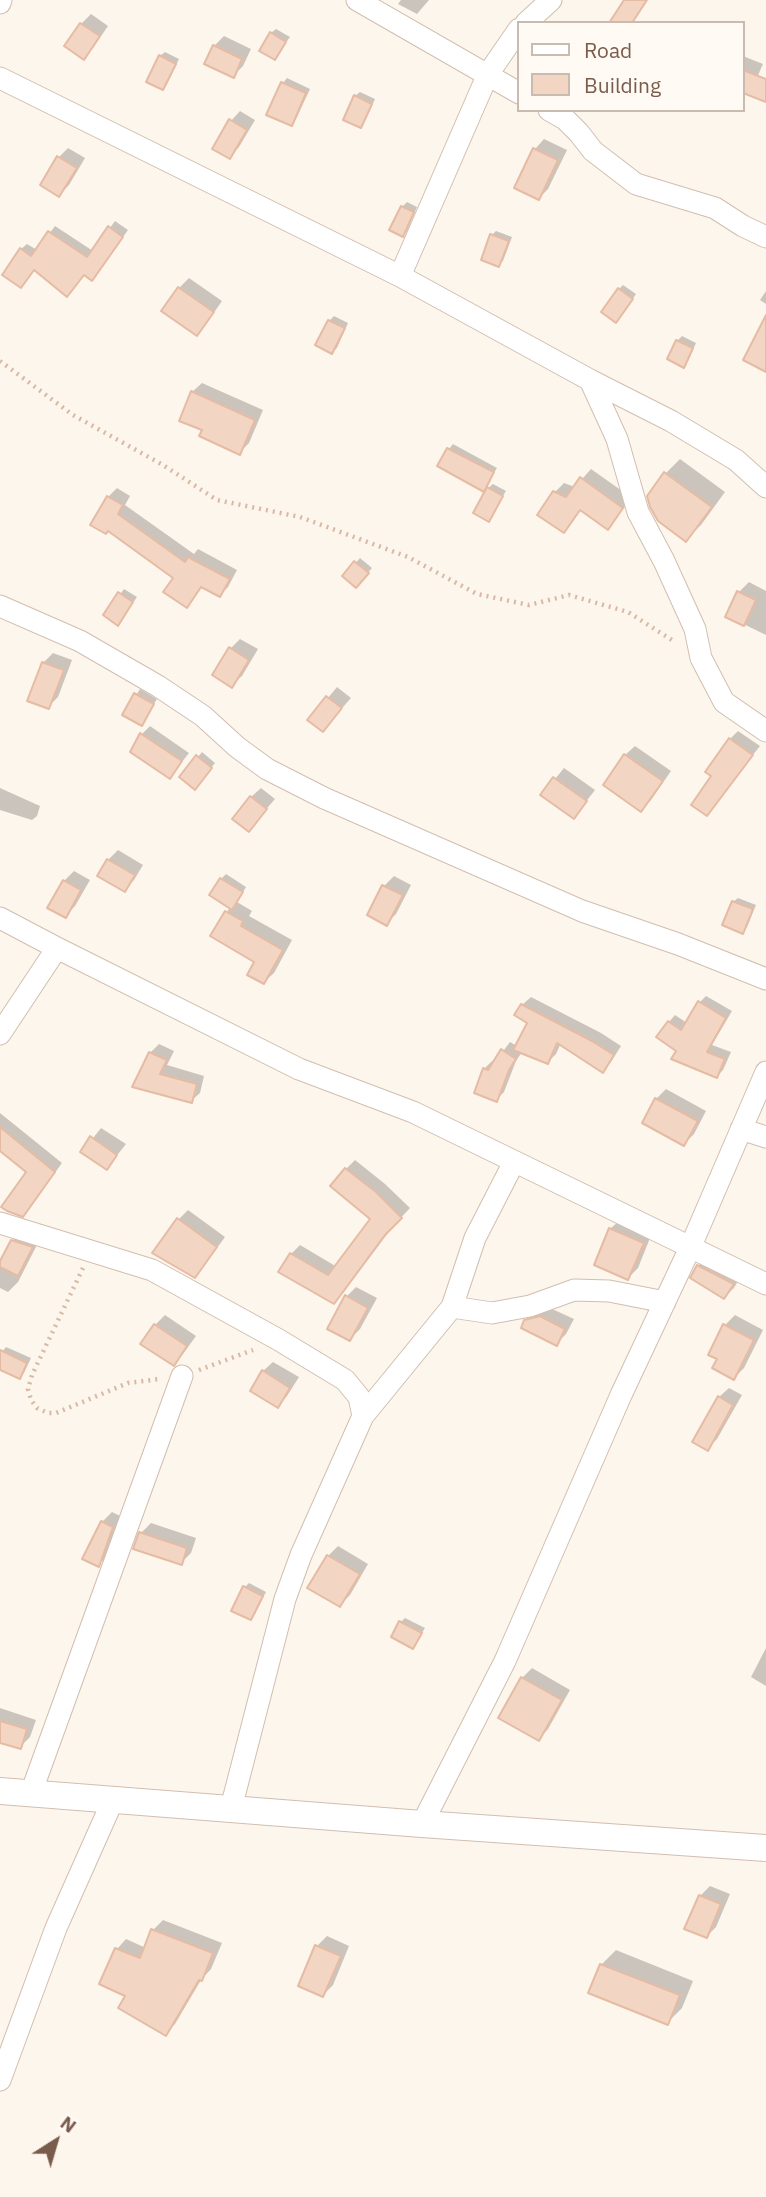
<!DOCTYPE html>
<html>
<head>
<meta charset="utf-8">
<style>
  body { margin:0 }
  #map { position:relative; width:766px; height:2197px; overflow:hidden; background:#fdf6ec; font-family:"IBM Plex Sans",sans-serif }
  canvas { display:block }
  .legend { position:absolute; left:517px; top:21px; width:228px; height:91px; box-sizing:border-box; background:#fffaf3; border:2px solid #cabbb1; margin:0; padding:9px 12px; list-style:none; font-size:21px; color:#7a5c4d }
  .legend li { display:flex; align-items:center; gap:14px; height:35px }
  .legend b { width:35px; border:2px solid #cabbb1 }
  .north { position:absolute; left:21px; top:2106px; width:70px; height:70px; -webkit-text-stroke:5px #fffaf3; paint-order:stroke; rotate:37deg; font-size:19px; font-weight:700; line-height:28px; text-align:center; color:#7a5c4d }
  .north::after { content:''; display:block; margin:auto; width:24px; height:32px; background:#7a5c4d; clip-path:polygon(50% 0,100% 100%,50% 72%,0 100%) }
</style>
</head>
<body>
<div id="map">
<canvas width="766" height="2197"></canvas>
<ul class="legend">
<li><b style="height:9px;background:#fff"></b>Road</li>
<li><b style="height:19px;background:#f3d5c3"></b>Building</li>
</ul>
<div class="north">N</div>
</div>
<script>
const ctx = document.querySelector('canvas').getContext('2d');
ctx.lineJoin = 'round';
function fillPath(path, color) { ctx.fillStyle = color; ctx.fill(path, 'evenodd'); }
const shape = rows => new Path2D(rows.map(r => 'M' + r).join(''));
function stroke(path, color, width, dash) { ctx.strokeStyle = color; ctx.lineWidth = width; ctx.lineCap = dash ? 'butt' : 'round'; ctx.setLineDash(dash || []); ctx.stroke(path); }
const shadow = shape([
  [401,0,429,0,417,14,398,4],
  [91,14,108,26,93,48,84,57,81,24],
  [276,29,290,37,275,58,271,33],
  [224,36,251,49,243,66,233,76,214,46],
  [165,52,179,59,167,84,163,88,160,56],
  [743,56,763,64,755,82,743,91],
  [287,78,310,89,296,119,291,124,269,114,283,83],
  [360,92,375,99,365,121,360,126,355,96],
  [240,111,255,120,239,147,229,157,231,121],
  [544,139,567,150,548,189,539,198,535,149],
  [68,148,85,158,69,185,59,195,59,157],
  [407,202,417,207,407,231,402,235,391,229,402,207],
  [115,221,128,230,98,272,85,273,73,288,21,249,27,244,37,250,55,226,93,251],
  [496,231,512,237,503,261,498,265,492,235],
  [189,278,222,301,206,324,197,334,179,288],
  [623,285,636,294,621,316,619,289],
  [766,291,766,304,760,300],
  [334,316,348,323,337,348,332,352,329,321],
  [682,336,696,343,688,361,684,366,677,341],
  [202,383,263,410,249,443,239,453,204,429,192,392],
  [453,444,497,468,483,490,449,449],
  [680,459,725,492,701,525,686,539,649,496,666,473],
  [591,469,632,498,608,528,582,509,564,531,555,492,564,483,575,487],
  [493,484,506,491,488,519,488,488],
  [117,488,130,496,125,505,194,554,198,549,237,570,228,587,220,595,203,586,187,605,175,577,109,530,92,525,108,497],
  [360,558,372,568,360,582,344,576],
  [749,582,766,591,766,635,727,616,739,592],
  [124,589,137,597,122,619,105,615],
  [240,639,258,649,242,676,232,685,230,649],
  [53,653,72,660,58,697,48,707,43,663],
  [337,687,351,698,323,730,310,720],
  [140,689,157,699,141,724,124,715],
  [150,726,189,753,170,777,142,734],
  [738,731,760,746,706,814,714,776,730,739],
  [635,746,671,771,651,800,641,810,625,755],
  [202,752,215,763,199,783,198,757],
  [564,768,595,790,574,817,542,795],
  [0,788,40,806,37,816,32,820,0,810],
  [261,788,275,799,249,829,251,797],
  [118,850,143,865,134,880,124,890,108,860],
  [74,871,90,880,75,906,66,916,64,881],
  [226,874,246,887,237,902,252,911,249,916,292,940,274,973,264,982,257,961,212,936,230,907,221,879],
  [394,876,411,885,396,914,386,924,384,886],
  [738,898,756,905,747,927,743,931,733,902],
  [706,996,732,1011,712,1045,731,1052,723,1070,717,1076,679,1050,669,1022,675,1015,687,1023,699,1003],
  [531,997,601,1033,621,1046,611,1062,603,1071,561,1043,556,1054,548,1062,522,1052,516,1061,504,1092,496,1100,484,1069,492,1061,495,1062,510,1042,517,1046,529,1023,522,1005],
  [159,1044,174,1051,167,1065,204,1076,200,1093,191,1101,135,1085,150,1053],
  [666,1089,706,1111,694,1134,684,1144,656,1099],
  [0,1113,62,1163,31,1206,23,1215,29,1172,0,1149],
  [101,1128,126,1144,107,1168,82,1152],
  [355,1160,385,1184,410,1208,394,1225,343,1293,334,1302,291,1254,300,1245,337,1267,372,1218,346,1169],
  [188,1210,225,1237,204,1266,194,1276,178,1220],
  [620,1220,652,1233,638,1268,628,1278,610,1229],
  [22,1231,41,1237,18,1282,8,1292,0,1288,0,1265,12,1241],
  [708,1256,742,1274,734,1288,724,1297,698,1266],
  [356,1287,377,1298,360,1329,350,1339,347,1296],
  [550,1308,574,1319,566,1334,556,1344,526,1321,536,1311],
  [165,1315,196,1336,183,1354,173,1364,155,1325],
  [735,1315,763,1330,744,1368,734,1378,719,1358,710,1354,725,1325],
  [6,1347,31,1358,24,1373,19,1377,0,1368,0,1354],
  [273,1362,299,1377,287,1396,278,1406,263,1371],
  [729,1388,742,1395,717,1439,707,1449,719,1397],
  [112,1512,122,1517,108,1556,98,1565,102,1522],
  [151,1523,196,1538,191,1553,181,1563,141,1533],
  [338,1546,368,1564,350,1595,340,1605,328,1556],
  [249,1583,266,1592,255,1614,250,1618,245,1587],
  [405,1618,425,1628,413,1647,401,1622],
  [766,1648,766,1686,751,1677],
  [532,1668,570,1690,548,1729,539,1739,522,1678],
  [0,1708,36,1720,30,1737,20,1747,0,1741],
  [710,1886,730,1894,716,1927,707,1936,700,1896],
  [163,1920,222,1943,211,1969,201,1980,175,2024,165,2034,127,1995,101,1983,117,1949,126,1939,146,1948,153,1930],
  [327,1936,349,1946,333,1985,323,1995,317,1946],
  [616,1950,693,1981,682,2008,667,2023,601,1965]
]);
const building = shape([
  [624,0,647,0,632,23,609,23,624,0],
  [80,23,100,36,84,60,64,46,80,23],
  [270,32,286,42,275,60,259,51,270,32],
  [213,45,242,59,234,78,204,64,213,45],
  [159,55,176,64,163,90,146,82,159,55],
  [743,70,766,79,766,102,743,93,743,70],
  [281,82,306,93,292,126,266,115,281,82],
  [354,95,372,104,361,128,343,120,354,95],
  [229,119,247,130,230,159,212,149,229,119],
  [533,148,558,160,539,200,514,188,533,148],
  [57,156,77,168,59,197,40,185,57,156],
  [401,206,414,212,403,237,389,230,401,206],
  [108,226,123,237,92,281,84,275,67,297,34,270,21,288,2,275,20,248,31,256,48,231,87,257,108,226],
  [490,234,509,241,499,267,481,260,490,234],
  [178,287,214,312,197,336,161,311,178,287],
  [618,288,633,299,616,323,601,312,618,288],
  [766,315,766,372,743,360,766,315],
  [328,320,345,328,332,354,315,345,328,320],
  [676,340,693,348,684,368,667,359,676,340],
  [191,391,255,420,240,455,199,436,202,430,179,421,191,391],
  [447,448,494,472,484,492,437,466,447,448],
  [664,472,712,507,686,542,658,521,650,507,647,496,664,472],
  [580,477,623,508,608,530,580,510,564,533,537,515,553,491,566,497,580,477],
  [487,487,503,496,489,522,473,513,487,487],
  [107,496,123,505,118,514,185,562,188,557,230,579,220,597,201,587,187,608,163,592,173,578,108,531,106,534,90,525,107,496],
  [354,561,369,573,356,588,342,576,354,561],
  [737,591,756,600,744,626,725,617,737,591],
  [118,592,133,602,118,626,103,615,118,592],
  [229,647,249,660,232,688,212,675,229,647],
  [42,662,64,670,49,709,27,701,42,662],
  [134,693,154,704,142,726,122,715,134,693],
  [326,696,342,708,323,732,307,720,326,696],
  [140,733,182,761,170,779,130,752,140,733],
  [729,738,753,755,707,816,691,805,711,776,705,772,729,738],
  [624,754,663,781,641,812,603,785,624,754],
  [196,755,212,768,195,790,179,777,196,755],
  [553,777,587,801,574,819,540,795,553,777],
  [250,796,267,809,249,832,232,819,250,796],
  [107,859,135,875,125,892,97,876,107,859],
  [220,878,243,892,232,910,209,895,220,878],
  [63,880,81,890,66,918,47,908,63,880],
  [382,885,403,895,387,926,367,915,382,885],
  [732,901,753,909,743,934,722,925,732,901],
  [225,911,243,921,241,926,283,950,264,984,247,975,254,962,210,936,225,911],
  [698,1001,726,1018,707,1052,725,1059,717,1078,671,1059,676,1051,656,1037,668,1021,681,1030,698,1001],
  [521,1004,592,1041,614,1055,603,1073,557,1043,548,1064,513,1050,527,1023,514,1015,521,1004],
  [501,1049,516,1059,509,1070,497,1102,474,1093,483,1068,488,1070,501,1049],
  [149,1052,167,1060,160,1074,197,1084,192,1103,132,1087,149,1052],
  [655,1098,698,1121,684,1146,642,1123,655,1098],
  [0,1127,55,1172,23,1217,7,1211,1,1207,26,1172,0,1151,0,1127],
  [90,1136,117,1155,107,1170,80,1152,90,1136],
  [345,1168,376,1192,402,1218,385,1235,334,1304,278,1272,290,1253,328,1275,370,1219,330,1186,345,1168],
  [177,1218,217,1247,195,1278,152,1253,177,1218],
  [609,1228,644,1243,628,1280,594,1265,609,1228],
  [11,1240,33,1247,18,1276,0,1267,0,1261,11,1240],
  [697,1265,734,1284,724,1299,690,1278,697,1265],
  [345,1295,368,1308,350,1341,327,1329,345,1295],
  [540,1316,565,1329,557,1346,521,1328,524,1320,540,1316],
  [154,1324,187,1346,174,1366,140,1344,154,1324],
  [723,1324,754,1340,734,1380,712,1368,717,1359,708,1355,723,1324],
  [0,1350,27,1363,20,1379,0,1370,0,1350],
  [262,1370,290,1388,278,1408,250,1391,262,1370],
  [718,1396,733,1405,708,1451,692,1442,718,1396],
  [101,1521,113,1527,99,1567,82,1559,101,1521],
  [139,1532,187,1548,182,1565,133,1549,139,1532],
  [327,1555,360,1574,340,1607,307,1588,327,1555],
  [243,1586,263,1596,251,1620,231,1611,243,1586],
  [399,1621,422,1633,413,1649,391,1637,399,1621],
  [521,1677,562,1700,539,1741,498,1718,521,1677],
  [0,1721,27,1729,21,1749,0,1743,0,1721],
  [699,1895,721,1904,707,1938,684,1929,699,1895],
  [151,1929,213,1953,202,1981,199,1980,166,2036,118,2008,125,1996,99,1984,115,1948,140,1958,151,1929],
  [315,1945,341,1956,323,1997,298,1986,315,1945],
  [600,1964,680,1995,668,2025,588,1993,600,1964]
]);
const path = shape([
  [0,361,73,415,163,465,217,500,300,517,408,557,477,594,529,605,569,595,628,612,675,642],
  [83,1268,32,1375,28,1389,31,1400,37,1408,48,1413,56,1413,128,1383,160,1379],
  [199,1370,253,1350]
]);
const minor = shape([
  [357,0,519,93],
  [0,3,1,0],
  [526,23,551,0],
  [0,78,400,276,590,380,671,421,736,460,766,487],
  [549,110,565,119,579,133,593,151,636,184,715,208,743,226,766,237],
  [400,276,488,74,519,29],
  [590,380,617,439,638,512,664,561,695,629,701,658,724,702,766,731],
  [0,606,80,641,158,686,203,716,237,747,267,769,324,798,582,911,678,944,766,979],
  [0,918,57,948,299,1069,413,1112,766,1284],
  [0,1034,57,948],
  [741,1129,766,1137],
  [0,1223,152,1270,279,1340,345,1380,359,1397,363,1416],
  [452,1307,492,1313,530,1306,574,1290,609,1291,665,1302],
  [31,1793,182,1376],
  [231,1808,285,1599,301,1555,363,1416,452,1307,475,1238,514,1162],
  [422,1824,505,1661,621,1395,690,1248,766,1072],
  [0,2080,56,1928,113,1800]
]);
const tertiary = shape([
  [0,1791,422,1824,766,1848]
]);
fillPath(shadow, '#0003');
fillPath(building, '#f3d5c3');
stroke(building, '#e6bba3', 2);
stroke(minor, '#d1beb0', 23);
stroke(tertiary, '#d1beb0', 28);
stroke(path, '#d9b8a5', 4.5, [2, 5]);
stroke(minor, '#fff', 21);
stroke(tertiary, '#fff', 26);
</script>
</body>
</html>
